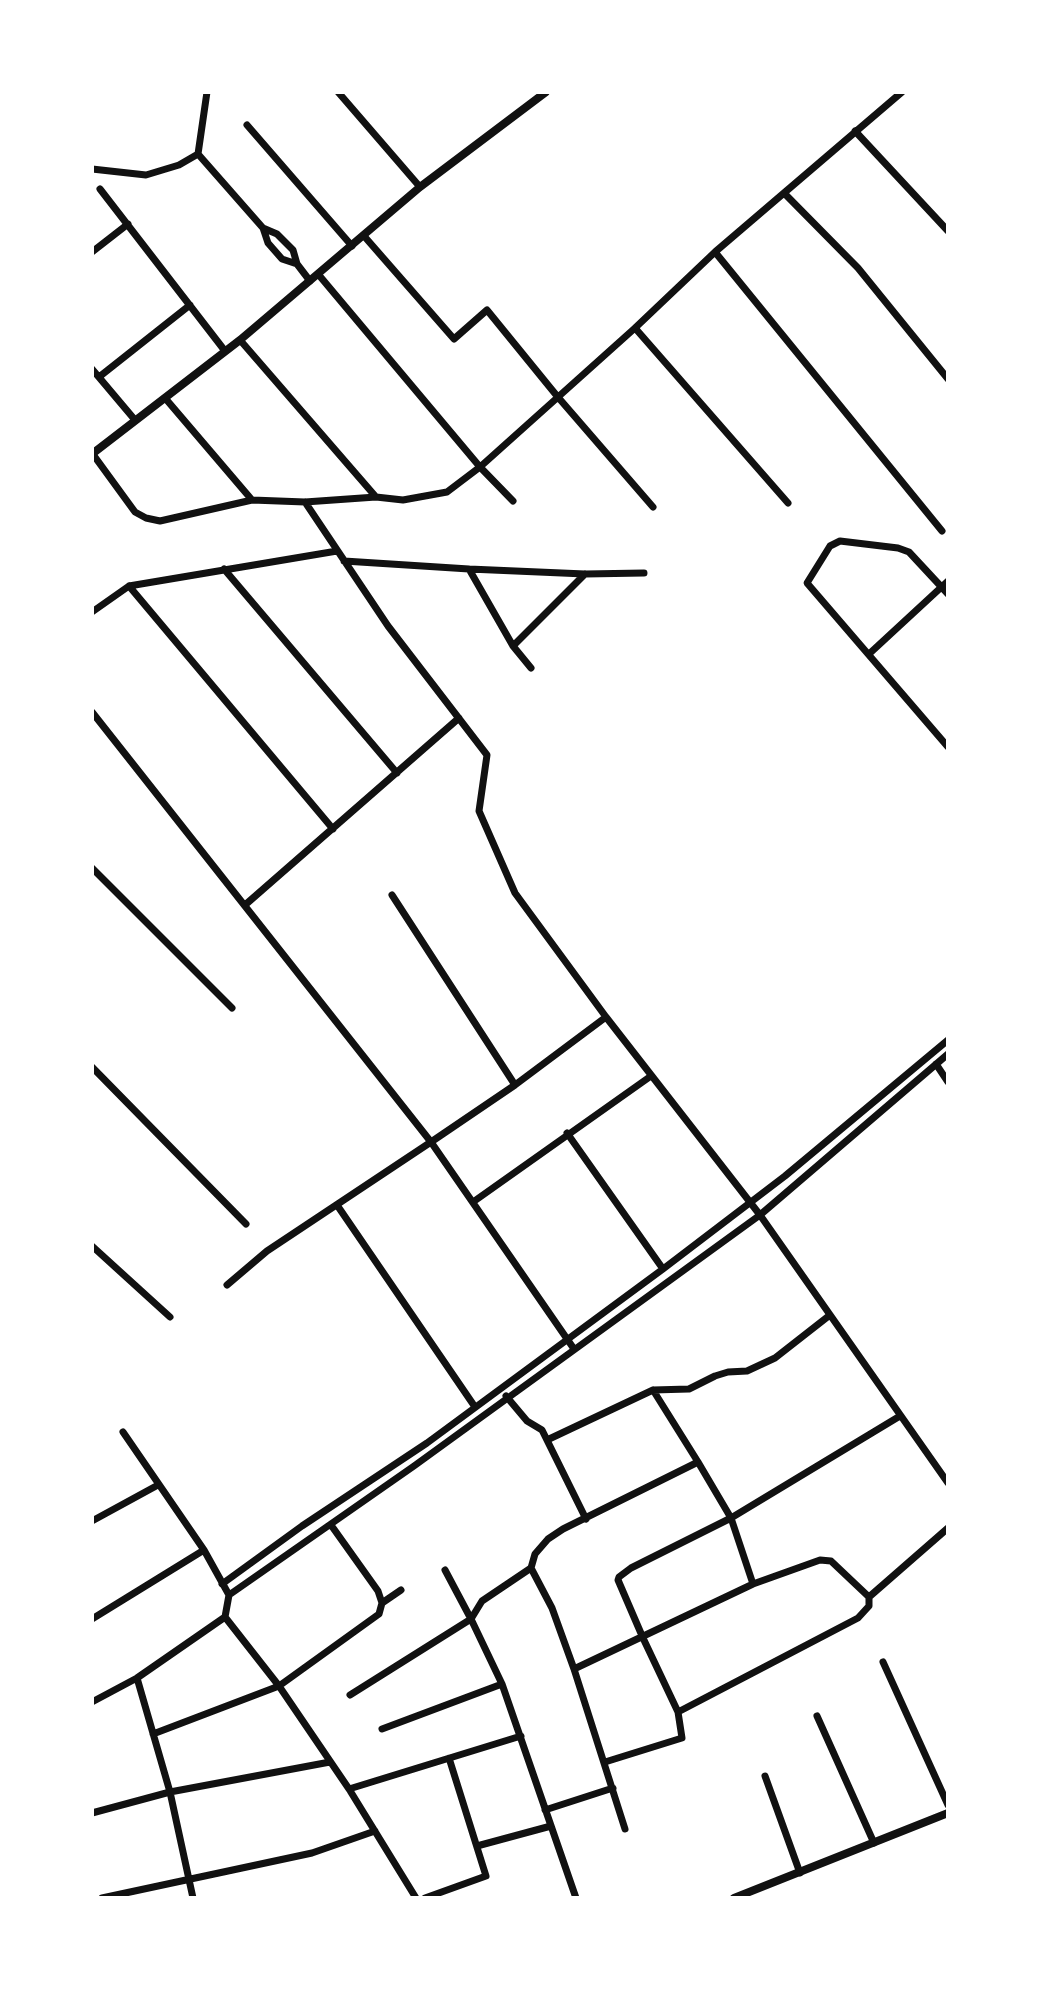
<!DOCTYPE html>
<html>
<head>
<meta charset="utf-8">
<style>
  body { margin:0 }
  #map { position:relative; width:1040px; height:1990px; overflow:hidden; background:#fff; font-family:Inter,sans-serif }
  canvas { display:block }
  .frame { position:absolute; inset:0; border:94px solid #fff; pointer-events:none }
</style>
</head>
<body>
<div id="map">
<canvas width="1040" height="1990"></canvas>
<div class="frame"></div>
</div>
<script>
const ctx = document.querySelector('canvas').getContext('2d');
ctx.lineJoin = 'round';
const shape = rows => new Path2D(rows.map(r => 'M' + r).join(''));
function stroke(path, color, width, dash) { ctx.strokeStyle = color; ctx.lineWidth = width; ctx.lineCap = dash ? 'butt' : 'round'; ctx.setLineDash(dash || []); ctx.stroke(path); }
const minor = shape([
  [338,92,420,187],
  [247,125,352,246],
  [855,131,948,231],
  [198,154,263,228,268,243,282,259,297,264],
  [198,154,207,92],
  [92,169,146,175,179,165,198,154],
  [100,189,225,351],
  [785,194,858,268,948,379],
  [263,228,277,234,293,250,297,264,310,281],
  [364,236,454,339,487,310,557,396,653,507],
  [92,252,128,224],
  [715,252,942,531],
  [318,274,480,467,513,501],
  [240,340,376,497],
  [92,369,135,420],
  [99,377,190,305],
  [165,398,252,500],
  [92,453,135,512,146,518,160,521,252,500,305,502,376,497,403,500,447,492,480,467,635,328],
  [305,502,388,626,487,755,479,811,515,893,606,1017,760,1215,948,1483],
  [788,503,635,328,715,252,902,92],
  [344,561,469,569,513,646,531,668],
  [224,569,397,773],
  [469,569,585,574,644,573],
  [129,586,333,829],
  [948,594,909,552,898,548,840,541,830,546,807,583,948,747],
  [92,612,129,586,337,551],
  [513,646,585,574],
  [869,654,948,581],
  [92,712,431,1142,515,1085,606,1017],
  [92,868,232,1008],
  [392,895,515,1085],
  [245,905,459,718],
  [936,1064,948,1082],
  [92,1067,246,1224],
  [567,1133,663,1269],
  [473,1202,651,1076],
  [337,1205,475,1407],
  [92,1246,170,1317],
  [227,1285,267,1251,431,1142,574,1349],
  [653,1390,698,1462],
  [506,1396,527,1421,542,1430,586,1519],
  [547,1440,653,1390,689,1389,715,1376,728,1372,747,1371,775,1358,830,1315],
  [92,1521,158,1485],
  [531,1568,535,1554,548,1539,563,1529,698,1462,731,1518,753,1584],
  [222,1584,302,1526,427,1443,663,1269,785,1176,948,1040],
  [229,1595,414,1466,760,1215,948,1054],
  [382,1603,401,1590],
  [225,1617,279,1686,349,1789,416,1898],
  [92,1619,204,1550],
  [883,1662,948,1805],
  [574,1669,753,1584,820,1560,831,1561,869,1597],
  [137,1678,170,1792,193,1898],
  [350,1695,471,1619,445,1570],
  [92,1702,137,1678,225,1617,229,1595,204,1550,123,1432],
  [678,1712,858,1618,869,1606,869,1597,948,1528],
  [817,1716,874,1843],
  [382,1729,502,1684],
  [153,1734,279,1686,379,1614,382,1603,378,1591,331,1525],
  [605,1762,682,1738,678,1712,643,1638,618,1580,619,1577,631,1568,731,1518,900,1416],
  [765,1776,800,1873],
  [349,1789,521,1736],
  [545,1810,613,1788],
  [92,1813,170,1792,330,1762],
  [477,1846,551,1826],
  [102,1898,312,1853,375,1831],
  [425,1898,486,1876,449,1758],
  [576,1898,502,1684,471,1619,482,1601,531,1568,552,1608,574,1669,625,1829]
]);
const tertiary = shape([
  [92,454,240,340,420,187,546,92],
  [734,1898,948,1813]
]);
stroke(minor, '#111', 7);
stroke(tertiary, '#111', 8);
</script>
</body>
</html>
